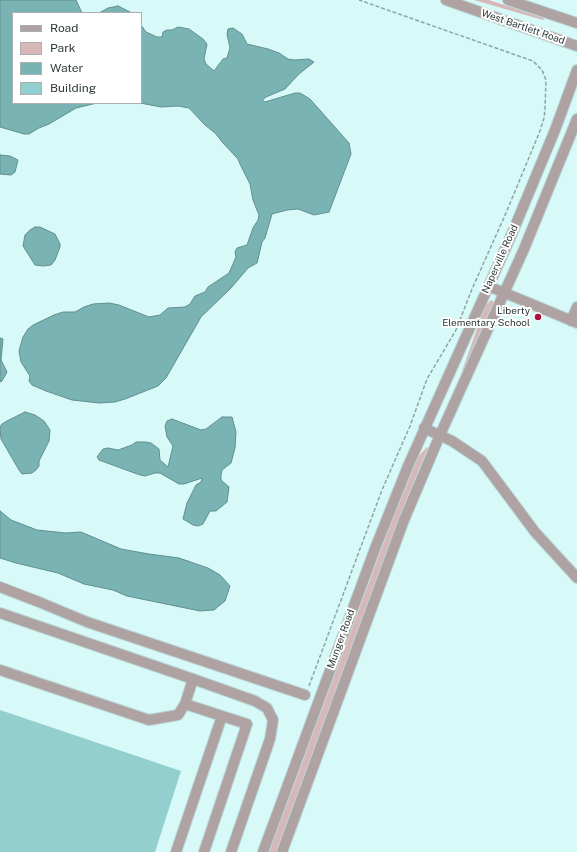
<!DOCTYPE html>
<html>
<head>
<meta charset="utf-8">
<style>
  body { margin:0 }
  #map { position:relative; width:577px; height:852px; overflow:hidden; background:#d7f9f8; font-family:"Public Sans",sans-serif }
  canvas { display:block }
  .legend { position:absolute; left:12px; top:12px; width:130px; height:92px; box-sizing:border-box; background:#fff; border:1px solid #aab0af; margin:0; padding:5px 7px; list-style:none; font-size:12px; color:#2b3938 }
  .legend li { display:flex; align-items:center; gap:8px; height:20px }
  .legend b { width:20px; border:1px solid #aab0af }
</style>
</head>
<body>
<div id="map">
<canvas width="577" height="852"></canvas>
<ul class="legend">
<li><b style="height:5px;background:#afa2a2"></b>Road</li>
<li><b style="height:11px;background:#d8b7b9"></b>Park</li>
<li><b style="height:11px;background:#79b3b3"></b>Water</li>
<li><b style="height:11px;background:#94cfcf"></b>Building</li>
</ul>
</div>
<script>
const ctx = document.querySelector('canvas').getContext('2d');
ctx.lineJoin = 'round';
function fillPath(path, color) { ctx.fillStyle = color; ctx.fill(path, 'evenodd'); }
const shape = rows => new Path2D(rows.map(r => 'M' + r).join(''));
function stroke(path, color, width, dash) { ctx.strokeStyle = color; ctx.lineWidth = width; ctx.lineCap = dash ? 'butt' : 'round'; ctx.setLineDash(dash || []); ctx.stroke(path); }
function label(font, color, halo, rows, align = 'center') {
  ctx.font = font + ' "Public Sans",sans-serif'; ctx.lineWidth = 4; ctx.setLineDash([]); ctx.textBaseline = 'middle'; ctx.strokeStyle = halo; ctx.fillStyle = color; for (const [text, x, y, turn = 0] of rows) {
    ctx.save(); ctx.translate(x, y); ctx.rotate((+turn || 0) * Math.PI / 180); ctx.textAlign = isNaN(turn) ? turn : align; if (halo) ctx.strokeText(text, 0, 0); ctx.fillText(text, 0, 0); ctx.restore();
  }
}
const green = shape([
  [474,0,489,0,544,18,543,20],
  [491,300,494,302,463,371,462,371,485,306],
  [427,447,428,448,401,513,276,852,269,852,392,520,418,457]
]);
const water = shape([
  [0,0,76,0,82,13,13,13,13,103,97,103,76,108,49,124,39,128,29,134,24,134,0,127,0,0],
  [118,6,132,13,99,13,108,8,118,6],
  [141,25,146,32,157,37,162,37,163,32,167,30,172,30,178,27,189,29,203,39,207,44,204,59,206,64,214,71,223,59,227,58,230,48,227,34,228,29,233,28,242,34,247,44,268,49,279,53,288,59,294,60,309,59,314,62,299,74,285,89,266,97,262,100,265,102,295,93,300,93,310,99,349,143,351,154,329,212,314,215,298,209,287,210,272,214,265,238,262,242,257,263,248,268,231,288,201,317,166,378,158,386,125,399,115,402,99,403,72,400,46,391,32,385,29,381,30,376,21,362,19,351,23,337,28,329,33,325,54,315,63,312,75,312,84,307,93,304,109,303,119,305,149,317,160,315,168,308,185,307,190,304,195,296,205,292,208,287,229,273,236,257,235,252,237,248,247,245,253,228,258,220,259,215,253,200,250,184,240,164,238,159,223,143,216,134,205,125,189,108,178,106,161,107,140,103,141,103,141,25],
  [0,155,10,156,18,160,15,172,11,175,0,174,0,155],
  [35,227,40,227,55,234,60,244,60,247,55,260,51,265,43,266,35,265,23,246,25,235,30,230,35,227],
  [0,338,3,339,1,360,7,372,2,381,0,382,0,338],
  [25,412,35,415,44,421,50,430,49,441,39,461,39,466,36,470,32,473,22,474,19,470,1,439,0,427,2,424,7,421,25,412],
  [222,417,232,417,236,432,235,448,231,463,222,470,221,475,221,480,229,487,227,502,216,511,210,511,203,524,198,526,193,525,183,519,187,503,196,485,201,482,202,478,184,484,179,484,160,473,155,473,145,476,140,475,99,460,97,457,103,449,108,448,118,450,132,445,136,442,146,442,151,443,159,449,160,460,168,467,173,446,167,437,165,426,167,421,172,419,201,430,206,429,222,417],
  [0,511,11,520,37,530,66,533,81,532,121,549,149,554,179,558,208,568,220,575,230,586,225,601,214,610,200,611,127,596,113,590,84,584,58,573,16,563,0,558,0,511]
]);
const building = shape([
  [0,710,181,771,155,852,0,852]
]);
const path = shape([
  [309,686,382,490,410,426,427,379,456,330,472,289,506,213,540,131,544,118,545,109,546,80,542,70,533,61,359,0]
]);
const minor = shape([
  [446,0,577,46],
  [508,0,577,23],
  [488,286,577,323],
  [571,321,577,307],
  [424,428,452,441,482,461,535,532,577,578],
  [0,587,39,602,87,622,305,695],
  [0,613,193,679],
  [0,670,149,720,178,715,185,704],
  [222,716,185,704,193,679,255,701,267,708,273,720,270,739,231,852],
  [176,852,222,716,247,724,204,852],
  [263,852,376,546,408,466,511,236,555,130,577,70],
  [282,852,404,520,440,435,524,249,577,119]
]);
const markers = [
  [538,317,4,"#a9123a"]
];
const streetNames = [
  ["West Bartlett Road",523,27,19],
  ["Naperville Road",500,259,-66],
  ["Munger Road",341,639,-70]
];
const poiNames = [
  ["Liberty",530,311],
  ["Elementary School",530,323]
];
fillPath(green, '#d8b7b9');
fillPath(water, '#79b3b3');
stroke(water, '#628e8e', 1);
fillPath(building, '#94cfcf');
stroke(minor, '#b8d6d5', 12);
stroke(path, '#8ca6a5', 1.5, [4, 2]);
stroke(minor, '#afa2a2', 10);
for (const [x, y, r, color] of markers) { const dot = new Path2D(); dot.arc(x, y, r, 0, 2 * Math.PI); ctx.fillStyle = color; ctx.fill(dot); stroke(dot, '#fff', 1.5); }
label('10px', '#2b3938', '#fff', streetNames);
label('10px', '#2b3938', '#fff', poiNames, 'right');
</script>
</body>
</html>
